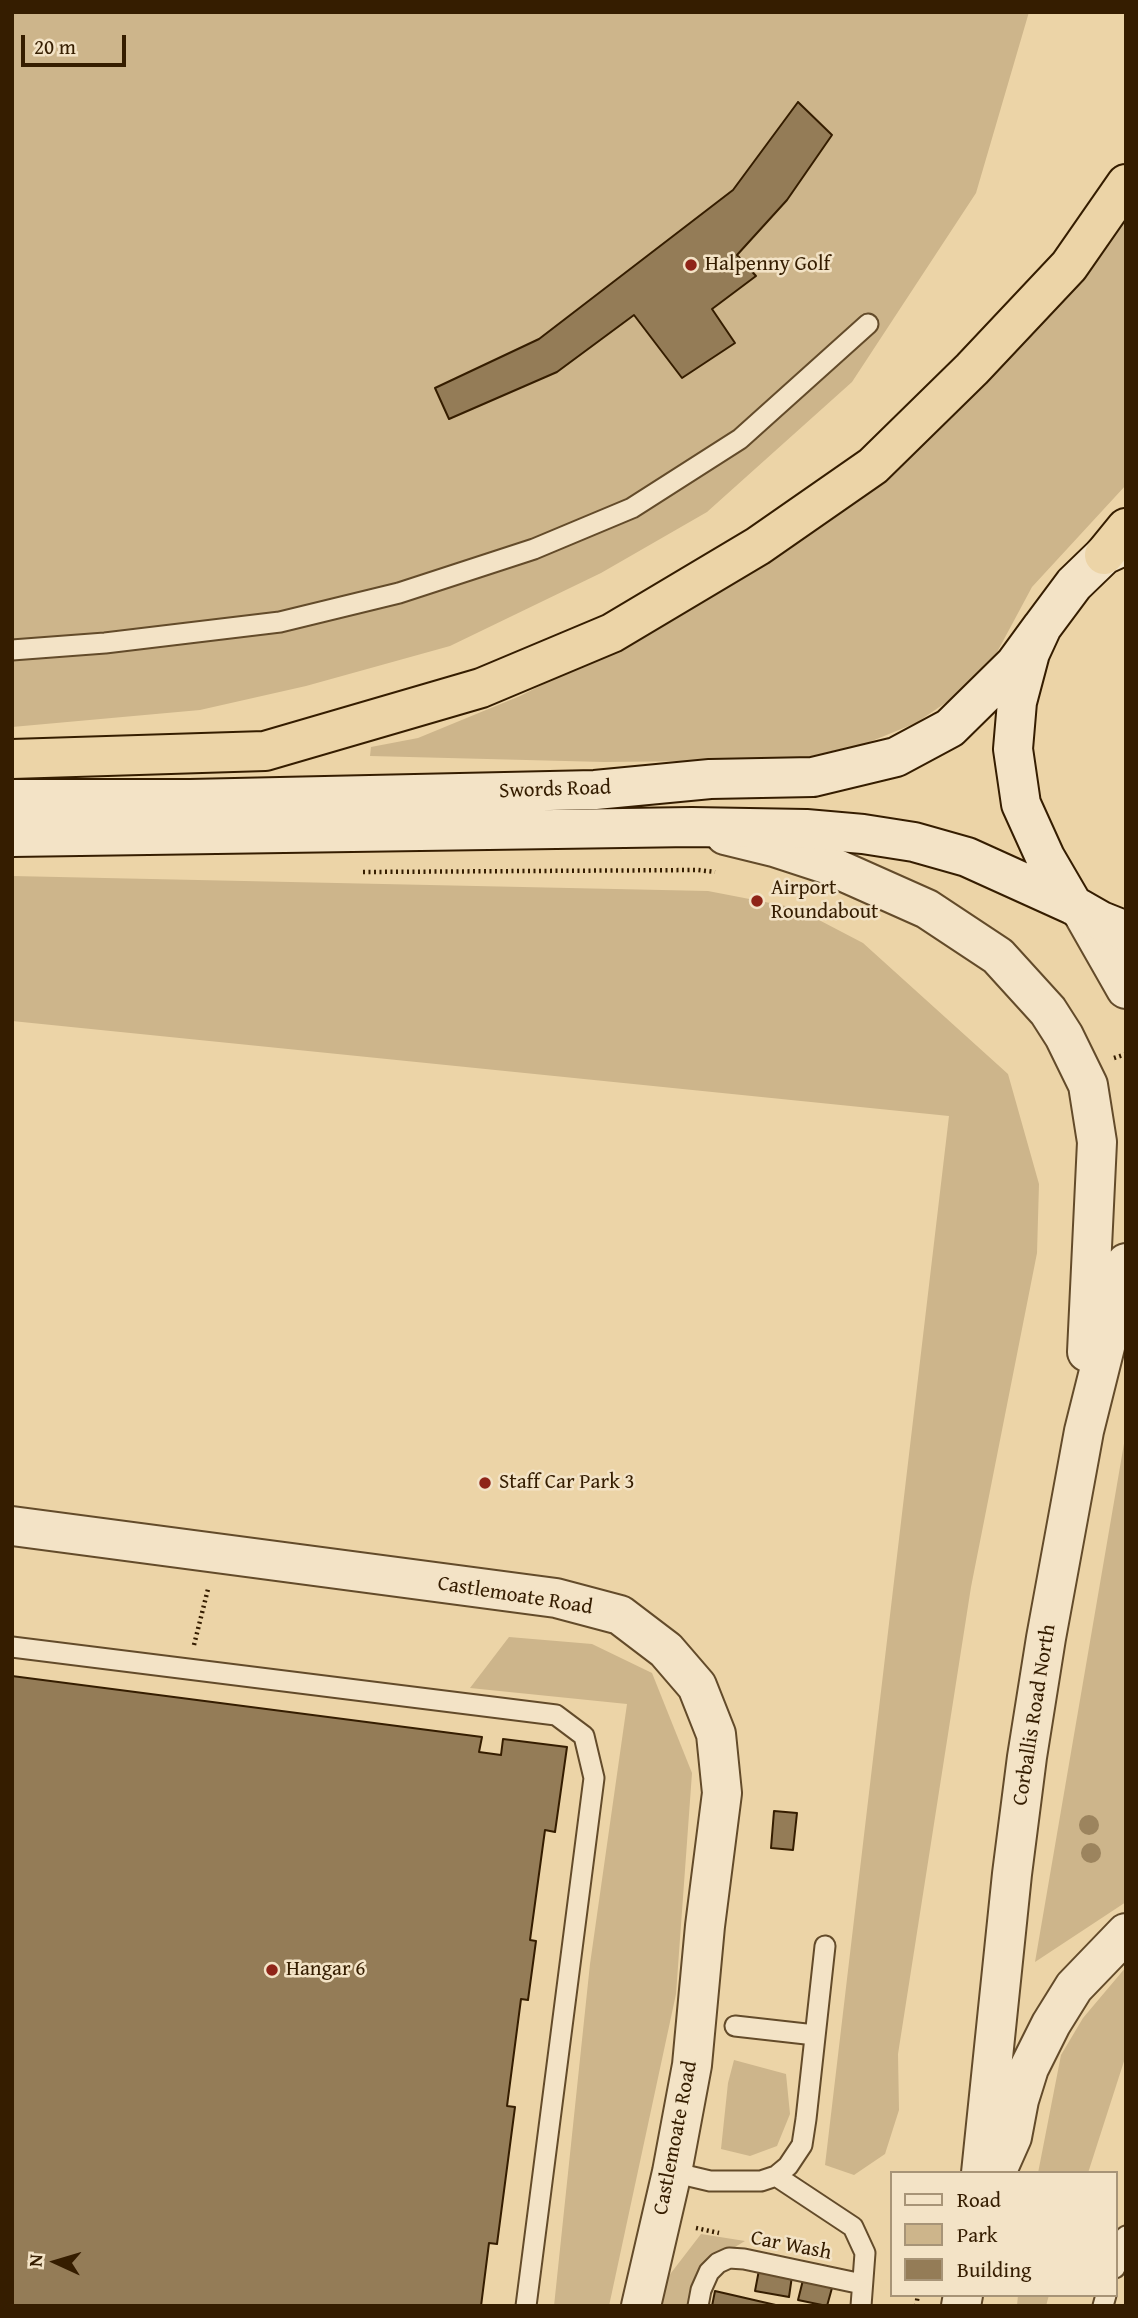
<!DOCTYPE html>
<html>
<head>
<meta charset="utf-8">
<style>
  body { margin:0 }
  #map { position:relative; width:1138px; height:2318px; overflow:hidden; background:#ecd4a7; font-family:"Gentium Book Plus",serif }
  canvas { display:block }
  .frame { position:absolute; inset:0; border:14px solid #351d00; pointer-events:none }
  .legend { position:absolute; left:890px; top:2171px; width:228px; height:126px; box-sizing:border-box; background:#f3e3c6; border:2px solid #a79477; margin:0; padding:9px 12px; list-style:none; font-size:21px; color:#351d00 }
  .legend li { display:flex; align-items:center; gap:14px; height:35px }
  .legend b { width:35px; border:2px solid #a79477 }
  .north { position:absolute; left:21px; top:2227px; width:70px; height:70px; -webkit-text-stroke:5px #f3e3c6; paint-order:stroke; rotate:274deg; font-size:19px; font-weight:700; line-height:28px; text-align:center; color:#351d00 }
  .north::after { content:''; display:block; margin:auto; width:24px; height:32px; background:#351d00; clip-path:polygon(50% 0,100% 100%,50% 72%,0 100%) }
  .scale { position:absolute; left:21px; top:35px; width:105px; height:32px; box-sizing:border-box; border:4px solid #351d00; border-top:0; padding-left:9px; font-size:21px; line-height:24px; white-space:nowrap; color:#351d00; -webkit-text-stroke:5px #f3e3c6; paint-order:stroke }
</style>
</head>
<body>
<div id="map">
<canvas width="1138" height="2318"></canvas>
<div class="frame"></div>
<ul class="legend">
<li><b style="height:9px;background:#f3e3c6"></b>Road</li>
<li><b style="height:19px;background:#cdb58b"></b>Park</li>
<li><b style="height:19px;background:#947c57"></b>Building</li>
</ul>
<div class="north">N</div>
<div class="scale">20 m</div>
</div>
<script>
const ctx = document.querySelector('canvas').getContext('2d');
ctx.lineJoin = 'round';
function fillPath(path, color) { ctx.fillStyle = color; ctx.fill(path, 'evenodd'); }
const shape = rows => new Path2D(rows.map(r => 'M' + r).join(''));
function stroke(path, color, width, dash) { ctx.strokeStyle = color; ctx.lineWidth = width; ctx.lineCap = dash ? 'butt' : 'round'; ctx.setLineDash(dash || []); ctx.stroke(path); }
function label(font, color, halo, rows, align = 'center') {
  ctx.font = font + ' "Gentium Book Plus",serif'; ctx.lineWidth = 5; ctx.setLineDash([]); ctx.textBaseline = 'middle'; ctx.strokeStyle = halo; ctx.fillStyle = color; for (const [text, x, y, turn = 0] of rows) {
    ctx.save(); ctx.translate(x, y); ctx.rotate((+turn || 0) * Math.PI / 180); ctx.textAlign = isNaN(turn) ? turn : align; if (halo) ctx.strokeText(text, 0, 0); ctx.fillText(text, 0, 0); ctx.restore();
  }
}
const green = shape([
  [12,12,1029,12,976,193,852,382,707,512,601,573,450,646,306,686,200,710,12,727],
  [1126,211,1126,485,1032,587,995,656,973,684,916,723,867,743,795,760,604,762,370,756,371,747,418,738,520,696,615,648,739,579],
  [12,876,708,891,796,908,863,943,1008,1074,1039,1184,1037,1253,971,1587,898,2054,899,2110,885,2154,854,2175,825,2165,949,1116,12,1021],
  [1126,1432,1126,1902,1035,1962],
  [509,1637,592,1644,652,1673,692,1773,676,1994,609,2306,554,2306,590,1964,627,1704,470,1688],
  [1126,1967,1126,2055,1088,2173,1038,2173,1061,2055,1083,2018],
  [734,2060,786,2074,790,2114,777,2146,750,2156,721,2149,728,2083],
  [701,2234,745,2241,705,2265,689,2297,687,2306,657,2306,661,2286],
  [1018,2295,1049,2295,1046,2306,1017,2306]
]);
const building = shape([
  [798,102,832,135,787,200,737,255,756,276,712,309,735,343,682,378,634,315,557,372,449,419,435,388,539,339,733,190,798,102],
  [12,1676,482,1737,479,1752,501,1755,503,1739,567,1747,555,1832,545,1830,530,1940,536,1941,528,2000,521,1999,507,2106,515,2107,497,2244,489,2243,481,2306,12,2306,12,1676],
  [774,1811,797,1813,793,1850,771,1848,774,1811],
  [759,2270,792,2276,789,2297,755,2291,759,2270],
  [803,2280,832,2288,827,2306,798,2300,803,2280],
  [715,2291,780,2306,712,2306,715,2291]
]);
const path = shape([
  [363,872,698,870,715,872],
  [1114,1058,1126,1054],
  [194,1645,208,1589],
  [696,2228,719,2233],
  [916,2306,918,2295]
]);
const lane = shape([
  [12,650,105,643,280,622,399,593,534,549,632,508,740,439,868,324],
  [12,1647,556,1715,584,1736,594,1778,526,2306],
  [735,2026,815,2035],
  [672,2172,710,2181,761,2181,776,2176,788,2166,802,2145,806,2119,825,1946],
  [776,2176,853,2227,865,2253,861,2306],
  [1115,2268,1126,2236],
  [698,2306,701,2290,709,2272,718,2263,729,2258,744,2259,862,2284],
  [1103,2306,1106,2295]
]);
const street = shape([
  [725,835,774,847,826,864,927,909,998,956,1048,1011,1064,1036,1088,1085,1097,1142,1087,1352],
  [1081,910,1126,989],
  [12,1526,556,1598,620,1615,666,1650,697,1686,716,1734,722,1793,705,1926,692,2065,672,2172,641,2306],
  [981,2173,1012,1874,1027,1757,1046,1638,1084,1431,1126,1263],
  [996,2173,1012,2137,1019,2100,1029,2068,1051,2024,1074,1987,1126,1933],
  [961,2306,963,2295]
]);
const secondary = shape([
  [12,799,190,799,595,790,710,779,813,777,896,757,950,728,1015,664,1042,627],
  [12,837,692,827,806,829,863,834,914,842,967,857,1073,905,1101,921,1126,931],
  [1073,905,1045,857,1021,804,1013,749,1017,702,1030,653,1042,627,1074,584,1104,555,1126,545]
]);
const highway = shape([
  [1104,555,1126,528],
  [12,759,265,751,481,688,612,633,758,546,873,466,972,369,1069,266,1126,184]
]);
const trees = [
  [1089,1825],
  [1091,1853]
];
const markers = [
  [691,265,7,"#8f2418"],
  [757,901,7,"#8f2418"],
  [485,1483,7,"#8f2418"],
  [272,1970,7,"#8f2418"]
];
const poiNames = [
  ["Halpenny Golf",705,265],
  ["Airport",771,889],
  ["Roundabout",771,913],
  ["Staff Car Park 3",499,1483],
  ["Hangar 6",286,1970]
];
const streetNames = [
  ["Swords Road",555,790,-2],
  ["Castlemoate Road",515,1596,9],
  ["Corballis Road North",1035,1715,-81],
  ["Castlemoate Road",676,2138,-79],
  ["Car Wash",791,2246,11]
];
fillPath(green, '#cdb58b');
fillPath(building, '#947c57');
stroke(building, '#351d00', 2);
stroke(lane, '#634b2a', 23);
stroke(street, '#634b2a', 42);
stroke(secondary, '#351d00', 42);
stroke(highway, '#351d00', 42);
stroke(path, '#351d00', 4.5, [2, 3.5]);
stroke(lane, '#f3e3c6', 19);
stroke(street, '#f3e3c6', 38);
stroke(secondary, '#f3e3c6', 38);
stroke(highway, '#ecd4a7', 38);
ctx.fillStyle = '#9c845e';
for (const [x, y] of trees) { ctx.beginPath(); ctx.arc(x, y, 10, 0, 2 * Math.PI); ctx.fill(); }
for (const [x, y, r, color] of markers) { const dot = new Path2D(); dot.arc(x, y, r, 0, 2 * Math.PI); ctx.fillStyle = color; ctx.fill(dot); stroke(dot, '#f3e3c6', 2.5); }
label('21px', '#351d00', '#f3e3c6', poiNames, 'left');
label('21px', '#351d00', '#f3e3c6', streetNames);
</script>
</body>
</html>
